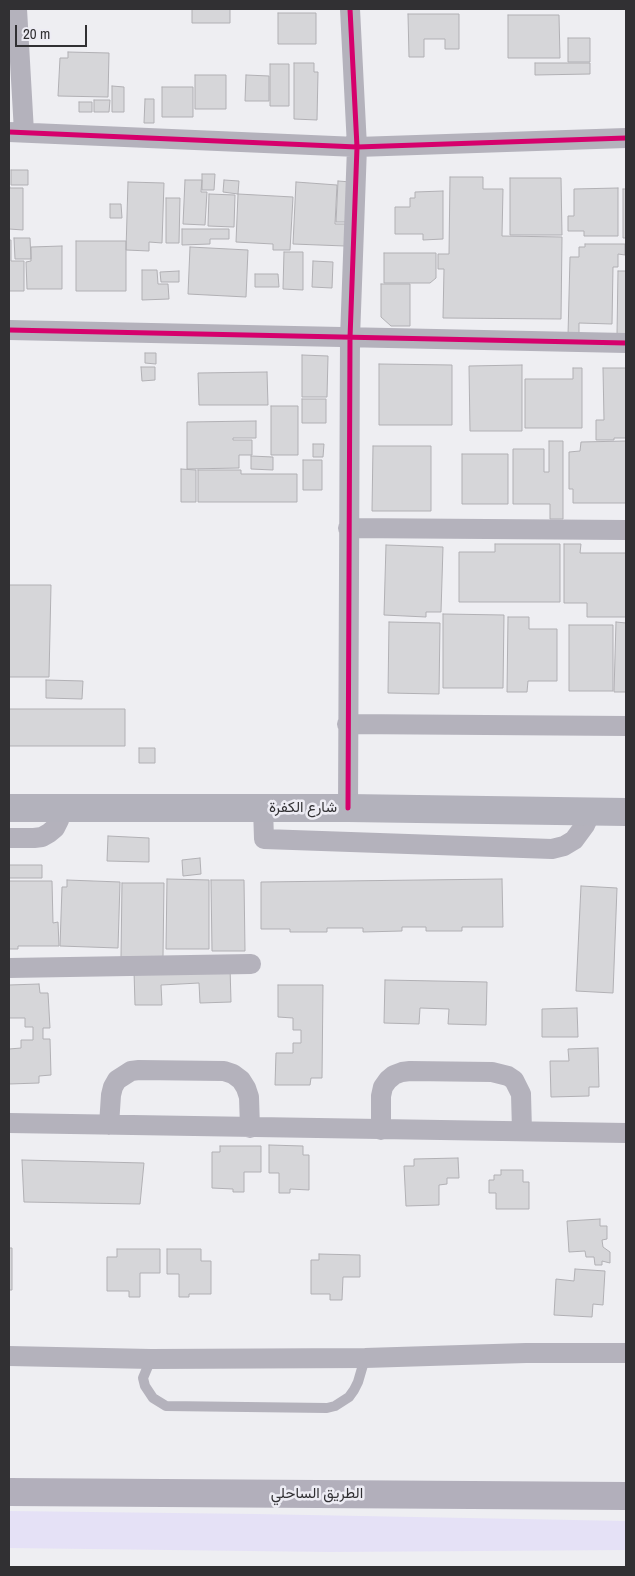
<!DOCTYPE html>
<html>
<head>
<meta charset="utf-8">
<style>
  body { margin:0 }
  #map { position:relative; width:635px; height:1576px; overflow:hidden; background:#eeeef2; font-family:"Archivo Narrow",sans-serif }
  canvas { display:block }
  .frame { position:absolute; inset:0; border:10px solid #313033; pointer-events:none }
  .scale { position:absolute; left:15px; top:25px; width:72px; height:22px; box-sizing:border-box; border:2px solid #313033; border-top:0; padding-left:6px; font-size:15px; line-height:18px; white-space:nowrap; color:#313033; -webkit-text-stroke:4px #edecf4; paint-order:stroke }
</style>
</head>
<body>
<div id="map">
<canvas width="635" height="1576"></canvas>
<div class="frame"></div>
<div class="scale">20 m</div>
</div>
<script>
const ctx = document.querySelector('canvas').getContext('2d');
ctx.lineJoin = 'round';
function fillPath(path, color) { ctx.fillStyle = color; ctx.fill(path, 'evenodd'); }
const shape = rows => new Path2D(rows.map(r => 'M' + r).join(''));
function stroke(path, color, width, dash) { ctx.strokeStyle = color; ctx.lineWidth = width; ctx.lineCap = dash ? 'butt' : 'round'; ctx.setLineDash(dash || []); ctx.stroke(path); }
function label(font, color, halo, rows, align = 'center') {
  ctx.font = font + ' "Archivo Narrow",Vazirmatn,sans-serif'; ctx.lineWidth = 5; ctx.setLineDash([]); ctx.textBaseline = 'middle'; ctx.strokeStyle = halo; ctx.fillStyle = color; for (const [text, x, y, turn = 0] of rows) {
    ctx.save(); ctx.translate(x, y); ctx.rotate((+turn || 0) * Math.PI / 180); ctx.textAlign = isNaN(turn) ? turn : align; if (halo) ctx.strokeText(text, 0, 0); ctx.fillText(text, 0, 0); ctx.restore();
  }
}
const green = shape([
  [9,1511,256,1514,626,1521,626,1550,330,1552,9,1548]
]);
const building = shape([
  [192,9,230,9,230,23,192,23,192,9],
  [278,13,316,13,316,44,278,44,278,13],
  [408,14,459,14,459,49,445,49,445,39,424,39,424,57,409,57,408,14],
  [508,15,559,15,560,58,508,58,508,15],
  [568,38,590,38,590,62,568,62,568,38],
  [68,52,109,53,108,97,58,96,60,58,68,58,68,52],
  [294,63,314,63,314,72,318,72,317,120,294,119,294,63],
  [535,63,590,63,590,74,535,75,535,63],
  [270,64,289,64,289,106,270,106,270,64],
  [195,75,226,75,226,109,195,109,195,75],
  [246,75,269,76,269,101,245,101,246,75],
  [112,86,124,87,124,112,112,112,112,86],
  [162,87,193,87,193,117,162,117,162,87],
  [145,99,154,99,154,123,144,123,145,99],
  [94,100,110,100,109,112,94,112,94,100],
  [79,102,92,102,92,112,79,112,79,102],
  [11,170,28,170,28,185,11,185,11,170],
  [202,174,215,174,214,190,202,190,202,174],
  [450,177,483,177,483,189,503,189,502,236,562,237,561,319,443,318,444,269,438,269,438,254,449,254,450,177],
  [510,178,561,178,562,235,510,235,510,178],
  [185,180,202,180,201,192,207,192,205,225,183,224,185,180],
  [224,180,239,181,238,194,223,192,224,180],
  [338,181,351,182,350,222,336,222,338,181],
  [128,182,164,183,162,243,149,242,149,251,126,250,128,182],
  [296,182,337,185,335,224,346,224,345,246,293,244,296,182],
  [9,184,10,188,23,188,23,230,9,229,9,184],
  [618,188,618,236,584,236,584,231,568,231,568,216,574,216,574,189,618,188],
  [623,189,626,189,626,238,623,238,623,189],
  [443,191,443,239,423,240,423,234,395,234,395,207,410,207,410,198,415,198,415,192,443,191],
  [209,194,235,195,234,227,208,226,209,194],
  [238,194,293,197,290,250,273,250,273,244,236,242,238,194],
  [166,198,180,198,179,243,166,243,166,198],
  [110,204,121,204,122,218,110,218,110,204],
  [182,229,229,229,229,239,210,239,210,244,182,245,182,229],
  [14,238,30,238,31,259,15,259,14,238],
  [9,240,11,240,11,261,24,261,24,291,9,291,9,240],
  [76,241,126,241,126,291,76,291,76,241],
  [585,244,625,244,625,255,618,254,618,267,613,267,612,324,579,323,579,335,568,335,570,257,579,257,579,247,585,247,585,244],
  [62,246,62,289,27,289,26,262,31,261,31,247,62,246],
  [190,247,248,250,246,297,188,294,190,247],
  [284,252,303,252,303,290,283,289,284,252],
  [384,253,436,253,436,278,430,283,384,283,384,253],
  [313,261,333,262,332,288,312,287,313,261],
  [142,270,157,270,158,284,168,284,169,299,142,300,142,270],
  [179,271,179,282,161,282,160,272,179,271],
  [618,271,626,271,626,334,617,334,618,271],
  [255,274,278,274,279,287,255,287,255,274],
  [381,284,410,284,410,326,391,326,381,317,381,284],
  [145,353,156,353,156,364,145,363,145,353],
  [302,355,328,356,327,397,302,397,302,355],
  [379,364,452,365,452,425,379,425,379,364],
  [522,365,522,431,470,431,469,366,522,365],
  [141,367,155,367,155,380,142,381,141,367],
  [573,368,582,368,582,428,525,428,525,379,573,379,573,368],
  [603,368,626,368,626,438,614,438,614,440,596,440,596,420,604,420,603,368],
  [267,372,268,405,199,405,198,373,267,372],
  [302,399,326,399,326,423,302,423,302,399],
  [271,406,298,406,298,455,271,455,271,406],
  [256,421,256,438,233,438,233,440,252,440,252,455,239,455,239,468,187,469,187,422,256,421],
  [549,441,563,441,563,519,550,519,550,504,513,504,513,449,544,449,544,472,549,472,549,441],
  [626,441,626,503,573,503,573,489,569,489,569,452,580,451,581,442,626,441],
  [313,444,324,444,323,457,313,457,313,444],
  [373,446,431,446,431,511,372,511,373,446],
  [462,454,508,454,508,504,462,504,462,454],
  [251,456,273,457,273,470,251,469,251,456],
  [303,460,322,460,322,490,303,490,303,460],
  [181,469,196,470,196,502,181,502,181,469],
  [198,470,241,470,241,474,297,474,297,502,198,502,198,470],
  [495,544,560,544,560,602,459,602,459,552,495,552,495,544],
  [564,544,581,544,580,553,626,553,626,617,587,617,587,603,564,603,564,544],
  [386,545,443,547,441,612,426,612,426,617,384,615,386,545],
  [9,585,51,585,49,677,9,677,9,585],
  [443,614,504,615,503,688,443,688,443,614],
  [508,617,529,617,529,629,557,629,557,681,528,681,527,692,507,692,508,617],
  [389,622,440,623,439,694,388,693,389,622],
  [616,622,626,623,626,692,614,692,616,622],
  [569,625,613,625,613,691,569,691,569,625],
  [46,680,83,681,82,699,46,698,46,680],
  [9,709,125,709,125,746,9,746,9,709],
  [139,748,155,748,155,763,139,763,139,748],
  [108,836,149,838,149,862,107,861,108,836],
  [200,858,201,874,183,876,182,860,200,858],
  [9,865,42,865,42,878,9,878,9,865],
  [167,879,209,880,209,949,166,949,167,879],
  [502,879,503,927,462,927,462,931,426,931,426,927,402,927,402,931,363,932,363,928,327,928,327,932,290,932,290,929,261,929,261,882,502,879],
  [67,880,120,882,118,948,60,946,62,887,67,887,67,880],
  [211,880,244,880,245,951,212,951,211,880],
  [9,881,52,881,53,923,58,922,59,946,18,946,18,949,9,949,9,881],
  [122,883,164,883,163,957,121,957,122,883],
  [581,886,617,888,613,993,576,991,581,886],
  [230,967,231,1002,200,1003,199,983,161,985,162,1005,135,1005,134,971,230,967],
  [385,980,487,982,486,1025,448,1024,449,1009,420,1008,419,1024,384,1023,385,980],
  [39,984,40,993,48,993,50,1028,43,1028,43,1039,50,1039,51,1075,39,1076,39,1083,9,1084,9,1049,21,1048,21,1040,33,1040,33,1027,25,1027,25,1018,9,1018,9,985,39,984],
  [278,985,323,985,322,1078,311,1078,310,1085,275,1085,276,1053,293,1053,293,1043,301,1043,301,1030,293,1030,293,1018,278,1017,278,985],
  [577,1008,578,1037,542,1037,542,1009,577,1008],
  [598,1048,599,1087,589,1087,589,1096,551,1097,550,1061,569,1061,568,1049,598,1048],
  [269,1145,303,1146,303,1155,309,1155,309,1190,290,1189,290,1193,279,1193,279,1173,269,1173,269,1145],
  [220,1146,261,1146,261,1172,244,1172,244,1192,233,1192,233,1189,212,1188,212,1152,220,1152,220,1146],
  [458,1158,459,1178,447,1178,447,1184,439,1185,439,1205,406,1206,404,1166,414,1166,414,1159,458,1158],
  [22,1160,144,1163,140,1204,24,1202,22,1160],
  [501,1170,523,1170,523,1182,529,1182,529,1209,496,1209,496,1193,489,1193,489,1180,494,1180,494,1175,501,1175,501,1170],
  [600,1219,600,1226,607,1226,607,1239,602,1240,603,1247,610,1252,610,1263,602,1261,602,1265,595,1265,594,1257,586,1257,585,1251,569,1252,567,1221,600,1219],
  [9,1248,12,1248,12,1290,9,1290,9,1248],
  [117,1249,160,1249,160,1273,140,1273,140,1297,129,1297,129,1291,107,1291,107,1257,117,1257,117,1249],
  [167,1249,201,1249,201,1261,211,1261,211,1294,189,1294,189,1297,179,1297,179,1274,167,1274,167,1249],
  [319,1254,360,1255,360,1277,343,1277,342,1300,330,1300,330,1294,311,1294,311,1260,319,1260,319,1254],
  [575,1269,605,1271,603,1305,593,1304,592,1317,554,1315,556,1279,574,1281,575,1269]
]);
const lane = shape([
  [151,1359,143,1378,145,1386,153,1398,166,1406,327,1408,335,1406,349,1397,354,1390,358,1382,365,1358]
]);
const street = shape([
  [17,9,24,132],
  [9,132,357,147,626,138],
  [9,330,626,343],
  [348,528,626,530],
  [347,724,626,726],
  [263,808,264,839,552,849,564,846,574,840,585,825,591,812],
  [348,808,350,338,357,147,350,9],
  [9,838,34,838,42,837,49,833,55,828,59,820,62,808],
  [9,968,251,964],
  [9,1123,626,1133],
  [109,1125,111,1095,113,1087,117,1080,131,1071,139,1070,224,1071,233,1074,241,1080,246,1088,249,1097,250,1128],
  [381,1130,381,1096,383,1087,388,1080,394,1075,402,1072,410,1071,492,1072,508,1076,514,1080,521,1094,522,1131],
  [9,1356,151,1359,365,1358,526,1353,626,1353]
]);
const secondary = shape([
  [9,808,348,808,626,812]
]);
const highway = shape([
  [9,1492,626,1496]
]);
const cycleway = shape([
  [9,132,357,147,626,138],
  [9,330,626,343],
  [348,808,350,338,357,147,350,9]
]);
const streetNames = [
  ["شارع الكفرة",303,808],
  ["الطريق الساحلي",317,1494]
];
fillPath(green, '#e5e1f6');
fillPath(building, '#d6d6d9');
stroke(building, '#b1b0b4', 1);
stroke(lane, '#b4b2bc', 10);
stroke(street, '#b4b2bc', 20);
stroke(secondary, '#b3b2bc', 28);
stroke(highway, '#b2afbb', 28);
stroke(cycleway, '#d6006c', 5);
label('15px', '#313033', '#edecf4', streetNames);
</script>
</body>
</html>
